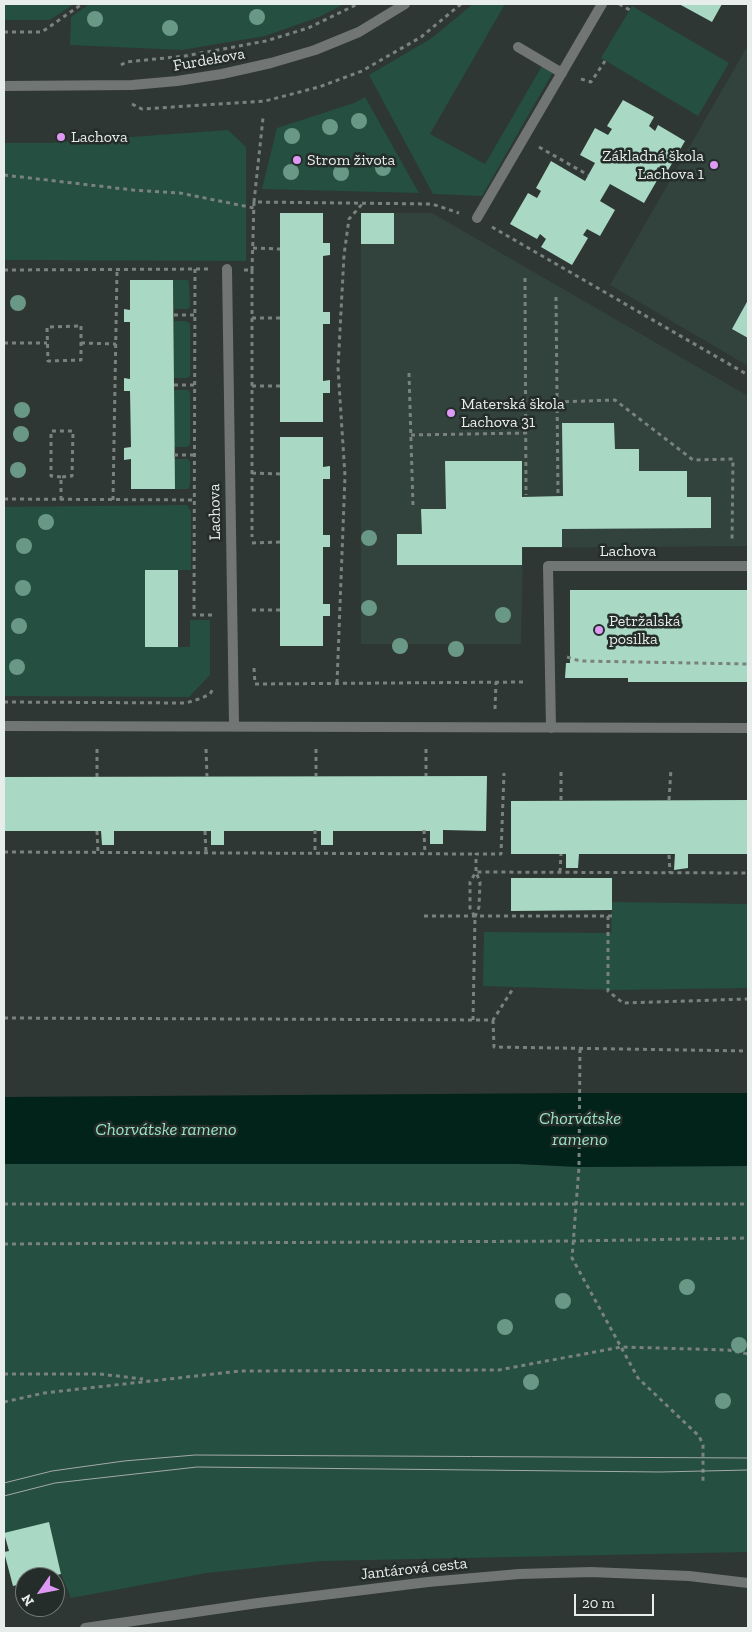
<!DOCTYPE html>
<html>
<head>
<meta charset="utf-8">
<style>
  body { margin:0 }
  #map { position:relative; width:752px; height:1632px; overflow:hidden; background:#2e3733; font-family:"Zilla Slab",serif }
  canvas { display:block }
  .frame { position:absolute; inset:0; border:5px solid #e7edea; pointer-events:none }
  .north { position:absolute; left:15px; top:1567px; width:50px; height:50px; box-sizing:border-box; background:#242d29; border:1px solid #727a76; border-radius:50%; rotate:237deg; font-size:14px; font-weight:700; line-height:20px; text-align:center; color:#e7edea }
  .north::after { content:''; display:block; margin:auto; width:18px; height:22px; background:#dd99f3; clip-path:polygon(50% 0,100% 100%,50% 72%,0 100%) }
  .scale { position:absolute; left:574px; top:1594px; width:80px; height:22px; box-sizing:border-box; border:2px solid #e7edea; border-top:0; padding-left:6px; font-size:15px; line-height:18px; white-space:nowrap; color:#e7edea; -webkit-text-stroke:4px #242d29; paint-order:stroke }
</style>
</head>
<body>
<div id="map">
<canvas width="752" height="1632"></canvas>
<div class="frame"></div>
<div class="north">N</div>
<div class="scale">20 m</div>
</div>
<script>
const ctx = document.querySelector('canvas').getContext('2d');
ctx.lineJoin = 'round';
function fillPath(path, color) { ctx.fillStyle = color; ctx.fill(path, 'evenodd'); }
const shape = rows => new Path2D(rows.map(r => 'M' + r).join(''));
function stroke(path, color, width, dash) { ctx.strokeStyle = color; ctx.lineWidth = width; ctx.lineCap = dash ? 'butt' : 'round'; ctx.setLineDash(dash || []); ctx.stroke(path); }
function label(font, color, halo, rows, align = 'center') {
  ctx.font = font + ' "Zilla Slab",serif'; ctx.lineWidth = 5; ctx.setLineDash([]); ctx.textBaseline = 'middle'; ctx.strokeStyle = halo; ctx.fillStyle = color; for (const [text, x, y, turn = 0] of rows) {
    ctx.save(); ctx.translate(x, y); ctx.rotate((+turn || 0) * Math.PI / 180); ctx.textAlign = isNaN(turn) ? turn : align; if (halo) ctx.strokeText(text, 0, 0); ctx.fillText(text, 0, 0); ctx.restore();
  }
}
const built = shape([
  [748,45,748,366,610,285],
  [394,213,432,213,748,396,748,546,523,548,521,644,361,644,361,244,394,244]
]);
const green = shape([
  [4,4,74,4,50,20,4,20],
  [89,4,344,4,319,17,265,36,182,50,70,45,71,17],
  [473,4,505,4,430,134,485,164,542,66,553,72,482,196,433,194,369,75,432,38],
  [632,6,729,63,698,116,601,58],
  [365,97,419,193,262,189,277,128,354,103],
  [228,130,246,147,246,261,4,260,4,143,48,143],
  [173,280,188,280,189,283,190,307,187,309,174,309],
  [174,321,186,321,190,324,190,376,187,378,174,378],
  [174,390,188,390,190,393,190,445,187,447,174,447],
  [174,459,188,459,190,462,190,486,188,489,175,489],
  [187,505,191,511,191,570,145,570,145,647,190,647,190,620,210,620,210,675,189,697,4,696,4,507],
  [612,902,748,904,748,988,611,990,483,986,484,932,611,933],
  [4,1164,518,1164,579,1167,748,1166,748,1552,322,1561,207,1573,71,1598,61,1574,49,1523,5,1533,4,1547]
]);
const water = shape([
  [580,1093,748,1093,748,1166,579,1167,518,1164,4,1164,4,1097]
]);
const building = shape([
  [679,4,722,4,712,22],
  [623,100,654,117,649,126,655,131,658,125,685,141,667,172,658,167,654,174,659,177,644,203,610,184,600,201,615,210,600,236,587,229,583,235,588,238,572,265,541,247,546,239,540,234,537,239,510,224,528,193,537,198,541,191,536,188,551,161,585,181,595,163,580,155,595,128,608,135,612,129,607,126],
  [280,213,323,213,323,243,330,243,330,255,323,256,323,312,330,312,330,324,323,324,323,381,330,380,330,393,323,393,323,422,280,422],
  [361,213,394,213,394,244,361,244],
  [130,280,173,280,175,489,131,489,131,459,124,460,124,448,131,447,130,391,124,391,124,378,130,379,130,322,124,322,124,309,130,310],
  [748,300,748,338,732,329],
  [562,423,614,423,615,449,639,449,639,471,687,471,687,497,711,497,711,528,562,529,562,547,522,547,522,565,397,565,397,534,422,534,421,509,446,509,445,461,522,461,522,497,563,496],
  [280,437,323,437,323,467,330,466,330,479,323,479,323,535,330,535,330,547,323,547,323,604,330,604,330,616,323,616,323,646,280,646],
  [145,570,178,570,178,647,145,647],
  [570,590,748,590,748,682,628,682,628,678,565,678,566,663,570,663],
  [487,776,486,831,443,830,443,844,430,844,430,831,333,831,333,845,321,845,321,831,224,831,224,845,211,845,211,831,114,831,114,845,102,845,101,831,4,831,4,777],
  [748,800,748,854,688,854,688,868,674,870,675,854,579,854,578,868,566,868,566,854,511,854,511,801],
  [511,878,612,878,612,910,511,911],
  [49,1522,61,1574,49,1577,25,1577,25,1583,13,1586,4,1552,9,1551,4,1533]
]);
const path = shape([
  [619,4,630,10],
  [4,32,42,32,82,4],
  [121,65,126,62,185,56,266,41,308,28,358,4],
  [581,79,591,82,605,61],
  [132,104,142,109,265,101,319,87,362,71,421,37,461,4],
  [539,147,588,175],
  [4,175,133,190,180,193,254,208],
  [254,202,263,118],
  [492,227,748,375],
  [253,248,280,249],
  [195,269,194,615,213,615],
  [4,270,208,269],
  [244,270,252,270,254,202,432,204,459,213],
  [252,270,252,537],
  [525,278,526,495],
  [556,297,558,494],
  [174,315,195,315],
  [252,318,280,318],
  [81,326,81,360,48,361,47,327,81,326],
  [4,343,47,343],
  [81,343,116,344],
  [409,373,413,506],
  [174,385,196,385],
  [252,386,280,386],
  [557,402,615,400,693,460,733,459,732,542],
  [411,435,527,433],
  [174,455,196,455],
  [252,473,280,474],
  [61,477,51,476,51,431,73,431,72,476,61,477,61,500],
  [4,499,196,500],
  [113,500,117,270],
  [252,543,280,542],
  [252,610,280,610],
  [567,657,580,661,748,664],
  [254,668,255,684],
  [337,683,345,476,338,368,344,255,349,219,363,203],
  [255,684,525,682],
  [4,702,186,703,202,698,210,694,213,689],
  [495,709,496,682],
  [206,749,207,777],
  [316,749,316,776],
  [426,749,426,776],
  [97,777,97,748],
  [561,800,561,772],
  [669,800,671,769],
  [315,830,315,854],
  [424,830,425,854],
  [97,831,98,853],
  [205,831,206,853],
  [4,852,476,854],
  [669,855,670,873],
  [560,872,561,854],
  [424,916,612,916],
  [608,916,608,991,623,1003,748,999],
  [475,917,479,907,480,882,476,872,748,873],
  [4,1018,493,1020,514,987],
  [473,1020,475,917,470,908,470,882,476,872,476,854,501,854,504,773],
  [493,1020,494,1047,748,1051],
  [580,1049,579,1167,572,1258,638,1378,699,1436,703,1445,703,1481],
  [4,1204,748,1204],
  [4,1244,573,1241,748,1238],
  [4,1374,100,1374,143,1379],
  [4,1402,44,1393,240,1371,499,1370,621,1347,728,1350,748,1354]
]);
const service = shape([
  [518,47,562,73]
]);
const minor = shape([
  [477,218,602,4],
  [227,269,234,725],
  [4,726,748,728],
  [551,728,548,566,748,566]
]);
const tertiary = shape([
  [4,86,132,85,177,81,222,74,271,63,315,50,359,32,405,4],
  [85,1628,258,1603,428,1582,519,1574,591,1572,689,1576,748,1583]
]);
const tram = shape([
  [4,1483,52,1471,124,1461,195,1455,748,1458],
  [4,1496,55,1483,197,1467,660,1472,748,1470]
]);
const trees = [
  [257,17],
  [95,19],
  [170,28],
  [359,121],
  [330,127],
  [292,136],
  [383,168],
  [291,172],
  [341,173],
  [18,303],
  [22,410],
  [21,434],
  [18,470],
  [46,522],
  [369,538],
  [24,546],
  [23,588],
  [369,608],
  [503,615],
  [19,626],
  [400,646],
  [456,649],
  [17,667],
  [687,1287],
  [563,1301],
  [505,1327],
  [739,1345],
  [531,1382],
  [723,1401]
];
const markers = [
  [61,137,5,"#dd99f3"],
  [297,160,5,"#dd99f3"],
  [714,165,5,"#dd99f3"],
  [451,413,5,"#dd99f3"],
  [599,630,5,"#dd99f3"]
];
const streetNames = [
  ["Furdekova",209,60,-10],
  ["Lachova",215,512,-91],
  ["Lachova",628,551],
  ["Jantárová cesta",414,1569,-6]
];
const poiNames = [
  ["Lachova",71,137],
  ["Základná škola",704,156,"right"],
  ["Lachova 1",704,174,"right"],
  ["Strom života",307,160],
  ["Materská škola",461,404],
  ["Lachova 31",461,422],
  ["Petržalská",609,621],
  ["posilka",609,639]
];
const waterNames = [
  ["Chorvátske",580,1119],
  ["rameno",580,1140],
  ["Chorvátske rameno",166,1130]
];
fillPath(built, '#32423c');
fillPath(green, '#254f40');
fillPath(water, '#022319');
fillPath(building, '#a9d8c5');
stroke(path, '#7a827e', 3, [4, 4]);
stroke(service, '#717674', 10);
stroke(minor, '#717674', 10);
stroke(tertiary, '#717674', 10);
stroke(tram, '#a3aaa7', 1);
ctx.fillStyle = '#6a9886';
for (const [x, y] of trees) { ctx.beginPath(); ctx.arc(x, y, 8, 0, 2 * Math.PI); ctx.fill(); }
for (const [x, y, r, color] of markers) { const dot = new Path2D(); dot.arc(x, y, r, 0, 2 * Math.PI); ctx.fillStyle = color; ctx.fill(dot); stroke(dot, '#242d29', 2); }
label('16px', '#e7edea', '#242d29', streetNames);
label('16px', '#e7edea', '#242d29', poiNames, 'left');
label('italic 18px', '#99e3c6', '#242d29', waterNames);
</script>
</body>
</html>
